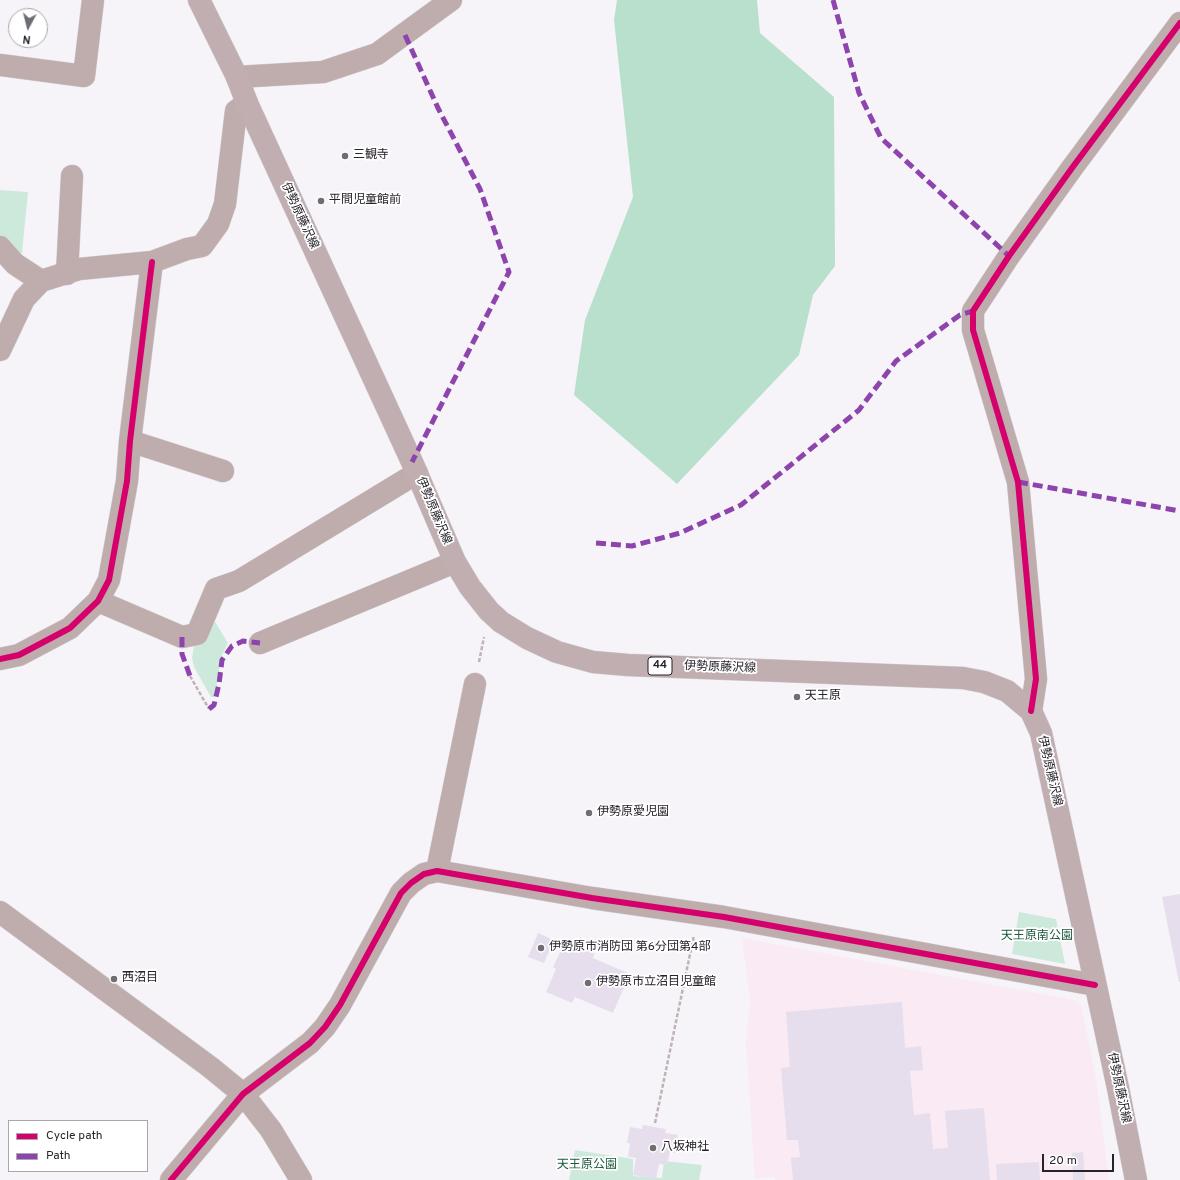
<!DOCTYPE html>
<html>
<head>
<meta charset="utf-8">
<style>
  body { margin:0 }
  #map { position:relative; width:1180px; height:1180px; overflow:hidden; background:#f7f4f9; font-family:Overpass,sans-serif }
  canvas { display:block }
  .legend { position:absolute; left:8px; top:1120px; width:140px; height:52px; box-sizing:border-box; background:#fff; border:1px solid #a9a7aa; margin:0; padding:5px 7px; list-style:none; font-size:12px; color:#27222b }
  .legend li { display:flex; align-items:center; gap:8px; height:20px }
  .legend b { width:20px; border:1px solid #a9a7aa }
  .north { position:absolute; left:8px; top:8px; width:40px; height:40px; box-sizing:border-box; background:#fff; border:1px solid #a9a7aa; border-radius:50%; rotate:187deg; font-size:11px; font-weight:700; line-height:16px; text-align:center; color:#27222b }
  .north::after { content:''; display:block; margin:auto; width:14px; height:18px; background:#706c73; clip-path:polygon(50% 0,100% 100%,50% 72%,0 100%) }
  .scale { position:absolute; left:1042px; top:1154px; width:72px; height:18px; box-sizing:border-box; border:2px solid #27222b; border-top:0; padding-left:5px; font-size:12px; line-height:14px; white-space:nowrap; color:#27222b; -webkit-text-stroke:3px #fff; paint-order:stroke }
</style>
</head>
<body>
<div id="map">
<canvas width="1180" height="1180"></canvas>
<ul class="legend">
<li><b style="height:5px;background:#d6006c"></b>Cycle path</li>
<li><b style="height:5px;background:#8e44ad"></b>Path</li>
</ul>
<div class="north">N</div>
<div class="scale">20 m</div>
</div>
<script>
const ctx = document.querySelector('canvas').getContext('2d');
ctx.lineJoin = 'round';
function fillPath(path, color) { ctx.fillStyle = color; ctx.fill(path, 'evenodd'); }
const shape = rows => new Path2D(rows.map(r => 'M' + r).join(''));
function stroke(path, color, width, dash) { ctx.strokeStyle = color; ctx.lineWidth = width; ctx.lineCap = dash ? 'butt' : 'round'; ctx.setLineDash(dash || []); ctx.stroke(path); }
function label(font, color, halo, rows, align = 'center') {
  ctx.font = font + ' Overpass,"Noto Sans JP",sans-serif'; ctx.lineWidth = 3.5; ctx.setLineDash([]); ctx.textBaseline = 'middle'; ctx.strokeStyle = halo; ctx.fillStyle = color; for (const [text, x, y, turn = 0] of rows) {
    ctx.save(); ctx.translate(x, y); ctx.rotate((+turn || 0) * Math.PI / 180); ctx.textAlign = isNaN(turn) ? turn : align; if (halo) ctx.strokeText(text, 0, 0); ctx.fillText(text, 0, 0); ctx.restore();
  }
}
const industrial = shape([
  [742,938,1075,1000,1081,1005,1096,1078,1109,1180,775,1180,775,1177,755,1179,746,1043,750,1000]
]);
const green = shape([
  [0,190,28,192,22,253,13,255,0,242],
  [214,620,228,643,221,657,217,685,214,697,211,697,194,667,192,658,194,645],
  [1019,912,1056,919,1065,964,1012,954],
  [575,1150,633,1159,633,1176,662,1178,664,1161,702,1165,699,1180,569,1180]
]);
const forest = shape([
  [617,0,757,0,760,33,834,97,835,266,813,295,799,355,677,484,574,395,585,320,633,197,614,20]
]);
const building = shape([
  [1180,894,1180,982,1179,982,1162,897],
  [538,933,554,940,544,963,528,957],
  [569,947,578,952,580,947,595,954,593,958,630,974,613,1013,575,997,572,1003,546,992,556,969,553,967,562,948,567,951],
  [902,1002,905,1048,921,1046,923,1070,910,1071,914,1115,930,1113,933,1149,948,1148,945,1111,984,1108,990,1180,793,1180,791,1158,800,1157,798,1140,787,1140,781,1068,790,1067,786,1012],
  [643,1125,666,1129,665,1133,678,1135,675,1153,670,1152,667,1165,659,1164,656,1179,633,1175,636,1158,628,1157,630,1143,627,1143,630,1127,642,1129],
  [1083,1152,1085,1180,1073,1180,1072,1153],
  [1039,1162,1040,1180,997,1180,996,1164]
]);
const path = shape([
  [479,662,484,637],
  [190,676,209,709],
  [655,1123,694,935]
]);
const minor = shape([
  [0,65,84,76,93,0],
  [237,77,323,72,377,54,451,0],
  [0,247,15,264,41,281,24,299,0,350],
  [67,274,72,176],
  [41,281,79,269,152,262,187,249,202,246,218,224,225,204,236,111,247,103],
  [130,441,223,471],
  [98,601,182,637,197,634,216,589,239,581,417,473],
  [260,643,455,562],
  [0,659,19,655,70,628,98,601,109,580,127,481,130,441,152,262],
  [1031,711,1036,679,1018,482,973,330,973,311,1009,256,1072,168,1180,23],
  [437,871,475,684],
  [0,912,210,1067,243,1094,271,1130,301,1180],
  [171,1180,243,1094,310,1043,325,1027,340,1005,401,893,411,883,424,874,437,871,592,898,724,917,1095,985]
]);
const major = shape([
  [199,0,237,77,247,103,412,462,455,562,470,587,489,611,501,622,527,638,557,652,593,662,628,665,963,678,984,682,1007,691,1031,711,1041,733,1118,1088,1136,1180]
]);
const quiet = shape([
  [833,0,859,93,881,138,1009,256],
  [405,35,438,108,480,189,509,272,412,462],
  [1018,482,1180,511],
  [596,543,632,546,680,533,741,505,859,410,896,361,960,315,973,311],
  [182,637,182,654,190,676],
  [209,709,214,705,219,684,222,660,232,646,243,641,260,643]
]);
const cycleway = shape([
  [0,659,19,655,70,628,98,601,109,580,127,481,130,441,152,262],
  [1031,711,1036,679,1018,482,973,330,973,311,1009,256,1072,168,1180,23],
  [171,1180,243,1094,310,1043,325,1027,340,1005,401,893,411,883,424,874,437,871,592,898,724,917,1095,985]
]);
const markers = [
  [345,156,4,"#706c73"],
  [321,201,4,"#706c73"],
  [797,697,4,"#706c73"],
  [589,813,4,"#706c73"],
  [541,948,4,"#706c73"],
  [114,979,4,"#706c73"],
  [588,983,4,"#706c73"],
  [653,1148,4,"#706c73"]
];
const shields = [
  [660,666,24]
];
const shieldNames = [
  ["44",660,666]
];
const poiNames = [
  ["三観寺",353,156],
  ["平間児童館前",329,201],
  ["天王原",805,697],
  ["伊勢原愛児園",597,813],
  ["伊勢原市消防団 第6分団第4部",549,948],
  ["西沼目",122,979],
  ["伊勢原市立沼目児童館",596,983],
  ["八坂神社",661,1148]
];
const streetNames = [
  ["伊勢原藤沢線",299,216,65],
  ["伊勢原藤沢線",433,511,67],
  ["伊勢原藤沢線",720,668,2],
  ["伊勢原藤沢線",1049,771,77],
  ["伊勢原藤沢線",1118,1088,78]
];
const parkNames = [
  ["天王原南公園",1037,937],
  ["天王原公園",587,1166]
];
fillPath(industrial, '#f9eaf3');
fillPath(green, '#cde9db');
fillPath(forest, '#b8e0cc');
fillPath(building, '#e6deed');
stroke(minor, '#d2cfd3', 23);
stroke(major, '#d2cfd3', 23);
stroke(path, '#bfb3b5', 2.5, [4, 2]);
stroke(minor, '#bfadad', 22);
stroke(major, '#c0aeb1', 22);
stroke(quiet, '#8e44ad', 5, [10, 5]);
stroke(cycleway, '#d6006c', 6);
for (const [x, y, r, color] of markers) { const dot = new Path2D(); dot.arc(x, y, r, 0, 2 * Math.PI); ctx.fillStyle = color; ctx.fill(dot); stroke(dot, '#fff', 1.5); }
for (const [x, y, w] of shields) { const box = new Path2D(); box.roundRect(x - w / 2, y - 9, w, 18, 3); ctx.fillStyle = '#fff'; ctx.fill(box); stroke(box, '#27222b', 1); }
label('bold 11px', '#27222b', null, shieldNames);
label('12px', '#27222b', '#fff', poiNames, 'left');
label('12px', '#27222b', '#fff', streetNames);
label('12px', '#1e573c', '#fff', parkNames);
</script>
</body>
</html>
